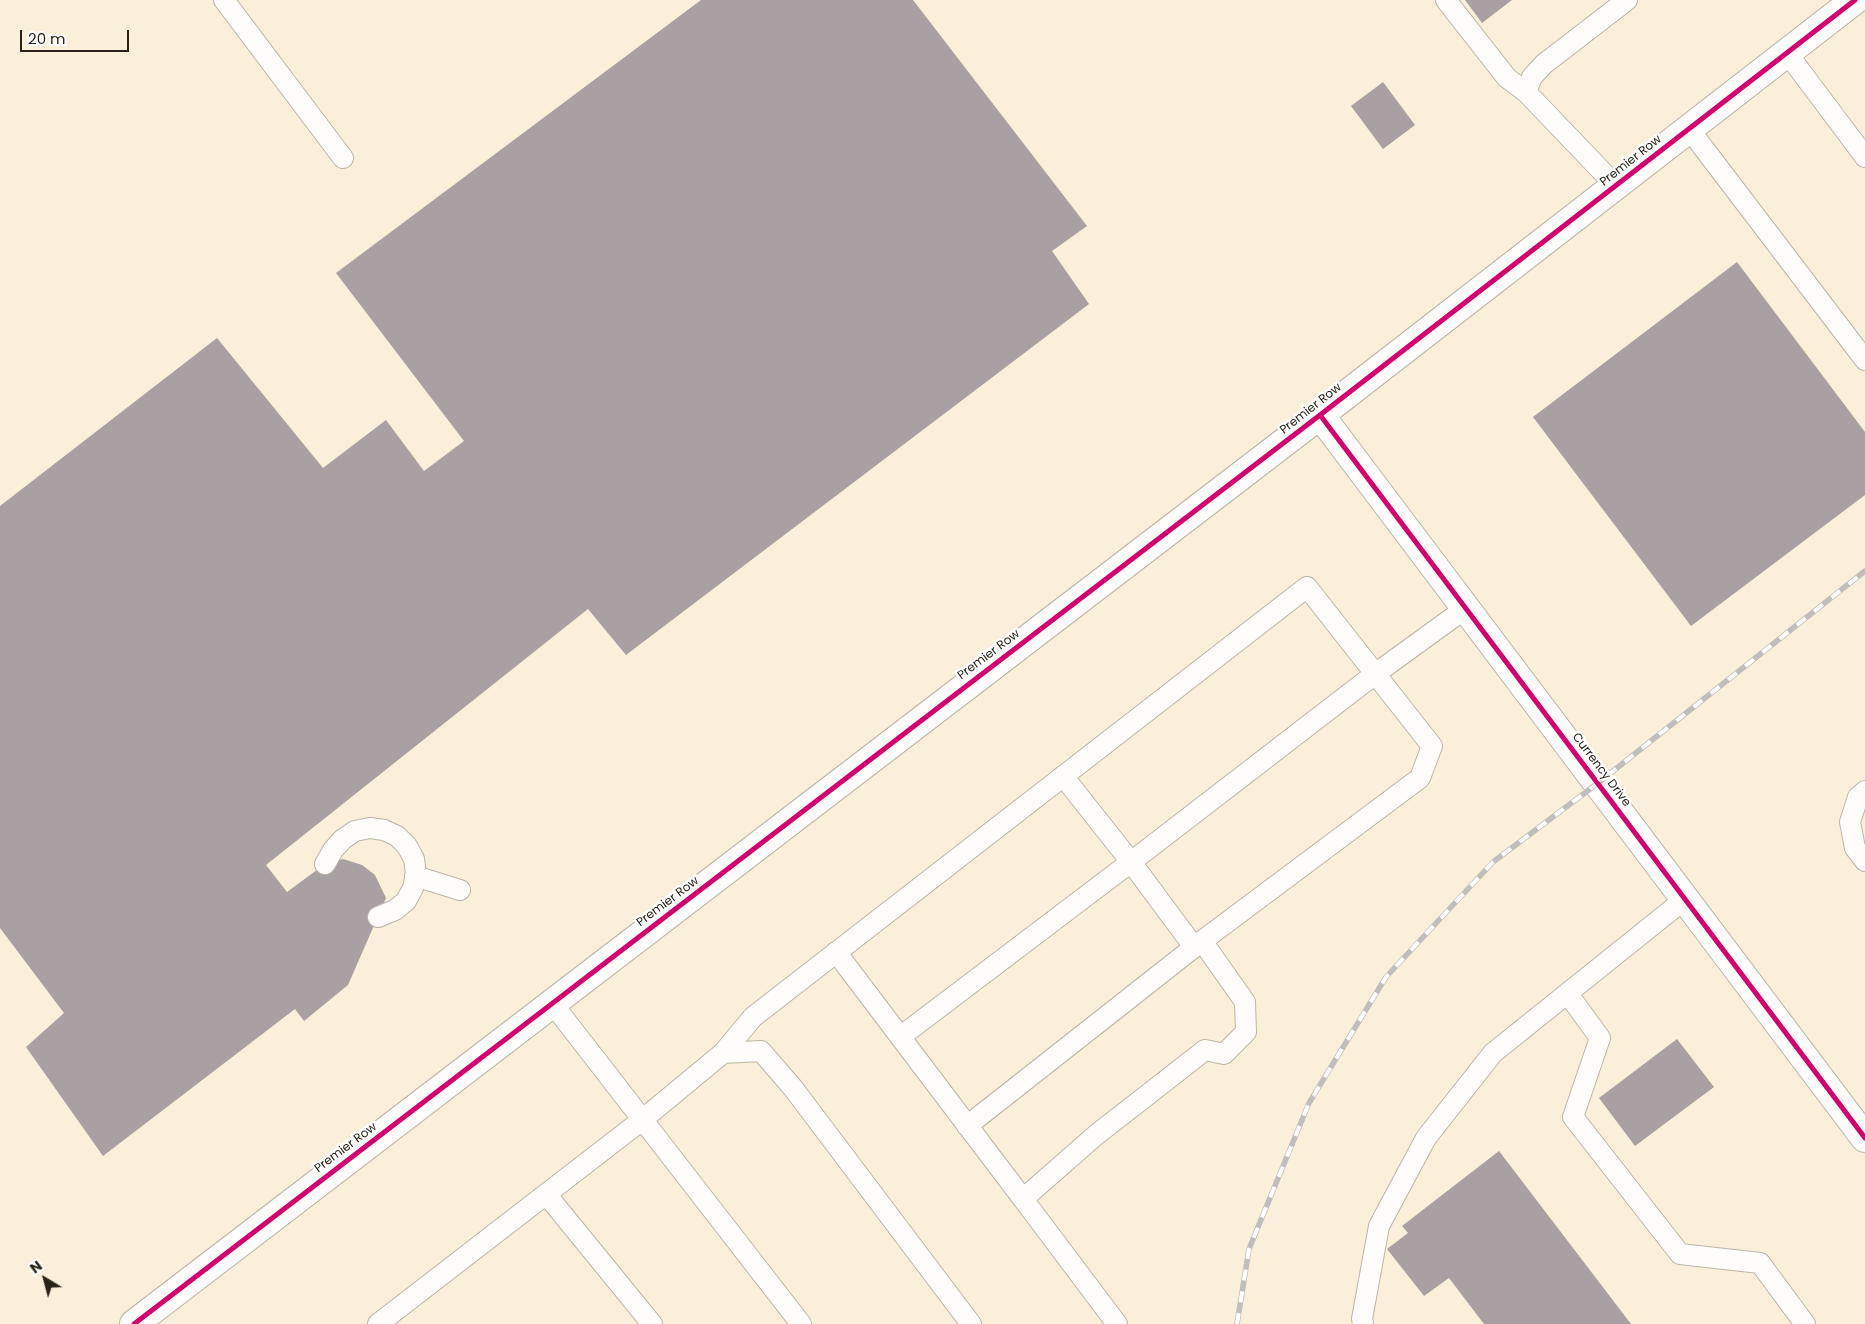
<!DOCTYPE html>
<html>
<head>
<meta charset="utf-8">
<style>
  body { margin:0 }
  #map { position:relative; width:1865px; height:1324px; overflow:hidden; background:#f8f2e7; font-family:Poppins,sans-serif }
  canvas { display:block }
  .north { position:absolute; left:20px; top:1254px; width:50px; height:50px; -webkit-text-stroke:4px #fff; paint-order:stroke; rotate:323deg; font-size:14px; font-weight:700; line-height:20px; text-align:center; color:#292317 }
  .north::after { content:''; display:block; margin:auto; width:18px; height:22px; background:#292317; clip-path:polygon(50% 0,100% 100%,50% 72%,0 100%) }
  .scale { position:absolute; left:20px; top:30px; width:109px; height:22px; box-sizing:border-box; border:2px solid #292317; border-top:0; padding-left:6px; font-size:15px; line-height:18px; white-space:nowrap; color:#292317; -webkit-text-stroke:4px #fff; paint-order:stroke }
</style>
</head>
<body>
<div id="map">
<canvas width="1865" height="1324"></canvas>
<div class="north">N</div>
<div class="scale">20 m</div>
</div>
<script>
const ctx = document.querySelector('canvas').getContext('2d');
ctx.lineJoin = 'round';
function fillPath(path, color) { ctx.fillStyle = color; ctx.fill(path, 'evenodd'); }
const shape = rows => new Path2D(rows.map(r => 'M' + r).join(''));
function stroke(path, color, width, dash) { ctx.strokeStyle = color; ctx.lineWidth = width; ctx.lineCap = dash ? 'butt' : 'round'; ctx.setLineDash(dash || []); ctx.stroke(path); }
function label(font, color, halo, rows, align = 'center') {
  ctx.font = font + ' Poppins,sans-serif'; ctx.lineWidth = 5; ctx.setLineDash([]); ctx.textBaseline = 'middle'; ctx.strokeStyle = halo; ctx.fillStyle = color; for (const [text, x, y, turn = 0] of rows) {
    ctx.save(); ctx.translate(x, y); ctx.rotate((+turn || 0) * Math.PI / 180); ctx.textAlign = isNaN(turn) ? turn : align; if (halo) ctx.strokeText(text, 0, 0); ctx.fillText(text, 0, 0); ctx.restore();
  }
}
const built = shape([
  [0,0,1865,0,1865,1324,0,1324]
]);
const building = shape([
  [701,0,913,0,1087,226,1052,251,1089,304,626,655,588,609,266,865,287,892,325,864,343,859,362,865,375,875,386,898,348,985,304,1021,295,1009,103,1156,26,1047,64,1013,0,928,0,506,217,338,323,468,386,420,424,471,464,441,336,273],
  [1465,0,1512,0,1482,23],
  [1383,82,1415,125,1383,149,1351,106],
  [1737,262,1865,432,1865,495,1691,626,1533,417],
  [1677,1039,1714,1087,1635,1146,1599,1098],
  [1499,1151,1631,1324,1484,1324,1449,1278,1424,1296,1387,1249,1408,1233,1402,1226]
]);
const service = shape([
  [224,0,343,158],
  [1446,0,1507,78,1526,92],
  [1787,53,1865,157],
  [1689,129,1865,360],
  [1616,186,1526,92,1532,77,1544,64,1627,0],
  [1063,776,1131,862,1194,947],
  [1865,791,1858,797,1850,822,1855,848,1865,861],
  [325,864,333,850,343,839,355,831,370,828,384,830,397,836,407,846,414,859,416,874,413,888,406,901,395,910,378,917],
  [415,876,460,890],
  [836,952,1023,1199],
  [1568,994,1600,1038,1573,1117,1680,1254,1760,1263,1805,1324],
  [552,1003,801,1324],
  [900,1037,1131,862,1375,674,1466,608],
  [723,1053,753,1017,1307,587,1432,746,1420,778,1202,941,1245,1002,1246,1032,1224,1054,1205,1050,1096,1135,1023,1199,1117,1324],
  [967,1126,1202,941],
  [546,1194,652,1324],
  [378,1324,642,1120,723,1053,761,1051,793,1088,971,1324],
  [1363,1324,1362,1319,1379,1226,1426,1138,1493,1053,1685,899]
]);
const minor = shape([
  [1320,415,1865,1138]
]);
const tertiary = shape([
  [134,1324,1320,415,1855,0]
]);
const rail = shape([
  [1237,1324,1249,1249,1309,1103,1386,977,1493,862,1598,783,1865,571]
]);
const cycleway = shape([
  [1320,415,1865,1138],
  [134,1324,1320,415,1855,0]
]);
const streetNames = [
  ["Premier Row",1631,161,-38],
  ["Premier Row",1311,409,-38],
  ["Premier Row",989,655,-37],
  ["Currency Drive",1601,770,53],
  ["Premier Row",668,902,-37],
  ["Premier Row",346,1148,-37]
];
fillPath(built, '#faefd8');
fillPath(building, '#a8a0a3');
stroke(service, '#bbb6ab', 22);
stroke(minor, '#bbb6ab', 30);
stroke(tertiary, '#bbb6ab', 30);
stroke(service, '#fefdfb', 20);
stroke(minor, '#fefdfb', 28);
stroke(tertiary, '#fefdfb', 28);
stroke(rail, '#c0bebc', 5.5);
stroke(rail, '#fff', 4, [11]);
stroke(cycleway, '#d6006c', 5);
label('12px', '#292317', '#fff', streetNames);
</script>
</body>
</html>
